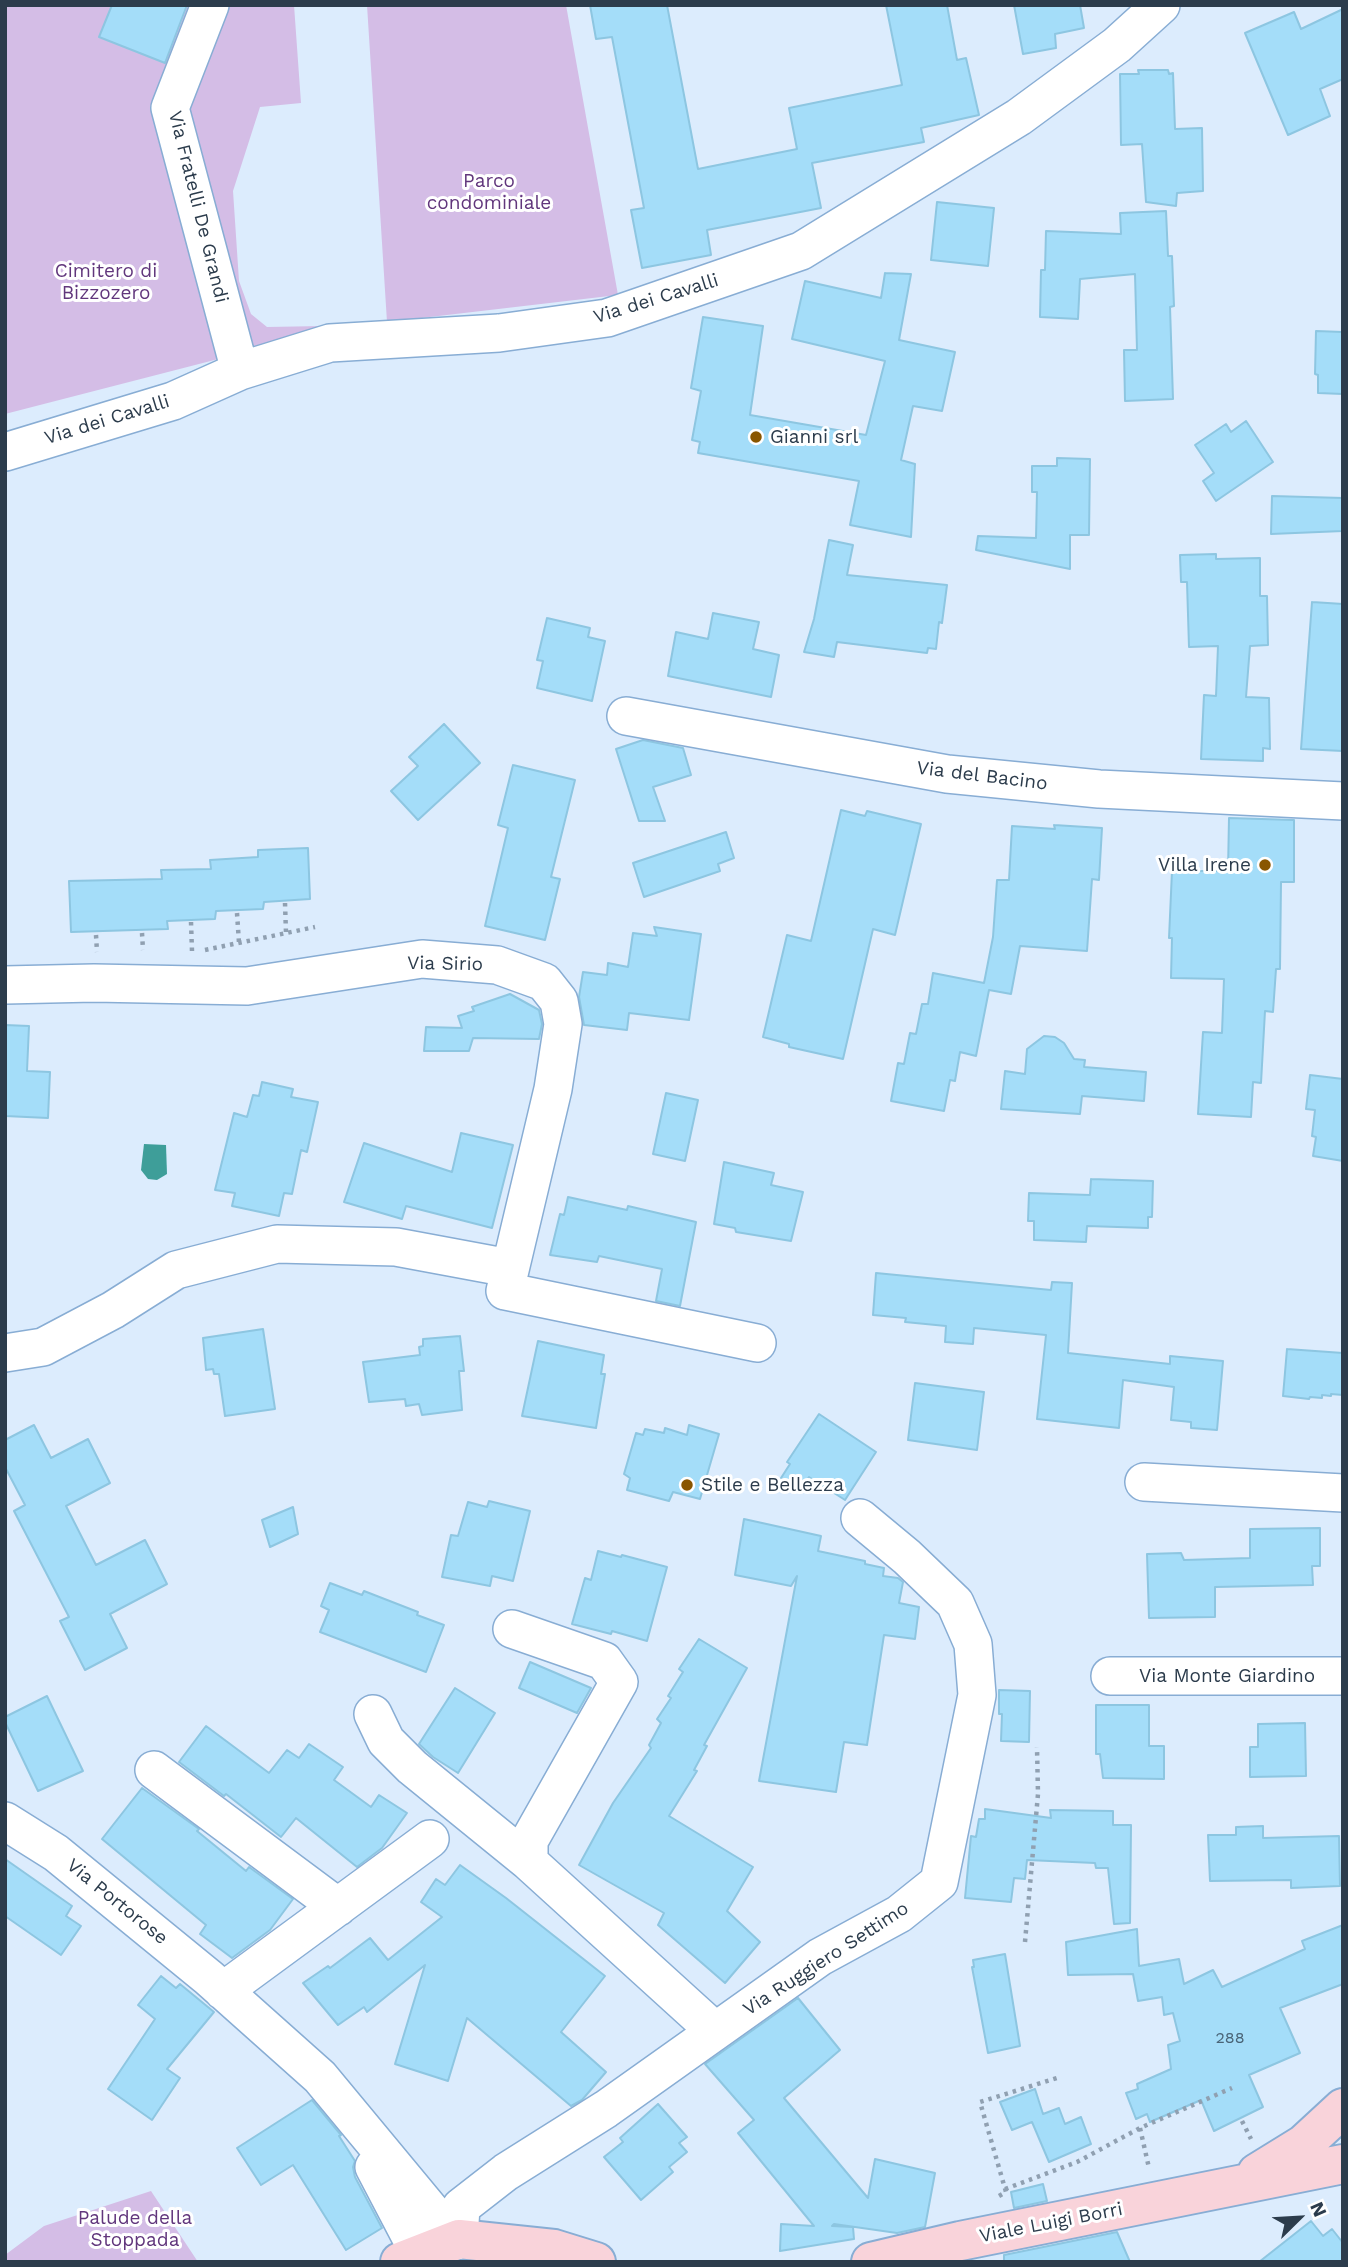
<!DOCTYPE html>
<html>
<head>
<meta charset="utf-8">
<style>
  body { margin:0 }
  #map { position:relative; width:1348px; height:2267px; overflow:hidden; background:#dcecfd; font-family:"Work Sans",sans-serif }
  canvas { display:block }
  .frame { position:absolute; inset:0; border:7px solid #2c3c4c; pointer-events:none }
  .north { position:absolute; left:1264px; top:2183px; width:70px; height:70px; -webkit-text-stroke:5px #fff; paint-order:stroke; rotate:66deg; font-size:19px; font-weight:700; line-height:28px; text-align:center; color:#2c3c4c }
  .north::after { content:''; display:block; margin:auto; width:24px; height:32px; background:#2c3c4c; clip-path:polygon(50% 0,100% 100%,50% 72%,0 100%) }
</style>
</head>
<body>
<div id="map">
<canvas width="1348" height="2267"></canvas>
<div class="frame"></div>
<div class="north">N</div>
</div>
<script>
const ctx = document.querySelector('canvas').getContext('2d');
ctx.lineJoin = 'round';
function fillPath(path, color) { ctx.fillStyle = color; ctx.fill(path, 'evenodd'); }
const shape = rows => new Path2D(rows.map(r => 'M' + r).join(''));
function stroke(path, color, width, dash) { ctx.strokeStyle = color; ctx.lineWidth = width; ctx.lineCap = dash ? 'butt' : 'round'; ctx.setLineDash(dash || []); ctx.stroke(path); }
function label(font, color, halo, rows, align = 'center') {
  ctx.font = font + ' "Work Sans",sans-serif'; ctx.lineWidth = 6; ctx.setLineDash([]); ctx.textBaseline = 'middle'; ctx.strokeStyle = halo; ctx.fillStyle = color; for (const [text, x, y, turn = 0] of rows) {
    ctx.save(); ctx.translate(x, y); ctx.rotate((+turn || 0) * Math.PI / 180); ctx.textAlign = isNaN(turn) ? turn : align; if (halo) ctx.strokeText(text, 0, 0); ctx.fillText(text, 0, 0); ctx.restore();
  }
}
const green = shape([
  [5,5,201,5,173,75,230,356,5,414],
  [217,5,294,5,301,103,260,107,233,191,239,281,251,314,267,327,323,326,249,349,178,109],
  [367,5,566,5,618,295,387,322],
  [151,2191,198,2262,5,2262,5,2255,44,2226]
]);
const water = shape([
  [144,1144,166,1145,167,1174,157,1180,148,1179,141,1170]
]);
const building = shape([
  [112,5,187,5,165,63,99,37,112,5],
  [590,5,667,5,698,169,797,149,789,108,902,85,886,5,947,5,957,60,966,58,979,115,921,128,924,142,812,163,821,208,707,230,711,255,642,268,631,210,644,208,612,37,596,39,590,5],
  [1014,5,1080,5,1084,28,1055,34,1056,48,1023,54,1014,5],
  [1343,9,1343,79,1320,89,1330,116,1288,135,1245,33,1294,12,1301,29,1343,9],
  [1138,70,1168,70,1169,74,1173,73,1175,129,1202,128,1203,191,1177,193,1176,206,1146,202,1142,144,1121,145,1120,74,1139,74,1138,70],
  [937,202,994,208,988,266,931,260,937,202],
  [1166,211,1168,256,1172,256,1174,306,1170,307,1173,399,1125,401,1124,350,1137,350,1135,274,1080,279,1078,319,1040,317,1041,270,1045,270,1046,231,1121,234,1120,213,1166,211],
  [885,273,911,274,899,340,955,352,942,411,913,406,901,460,915,464,911,537,850,525,859,481,698,453,700,442,692,440,701,391,691,388,703,317,763,326,750,415,866,435,885,361,792,339,805,281,881,298,885,273],
  [1316,331,1343,332,1343,394,1318,393,1318,375,1315,374,1316,331],
  [1246,421,1273,462,1216,501,1203,481,1214,473,1195,445,1226,424,1231,432,1246,421],
  [1057,458,1090,459,1089,535,1070,535,1070,569,976,550,978,536,1036,538,1037,492,1032,492,1032,466,1057,466,1057,458],
  [1272,496,1343,498,1343,531,1271,534,1272,496],
  [829,540,853,545,847,575,947,585,942,623,939,622,936,649,928,648,927,653,837,642,834,657,804,652,814,619,829,540],
  [1216,554,1216,559,1260,558,1260,596,1267,596,1268,645,1250,646,1246,697,1269,698,1270,749,1263,748,1263,761,1201,759,1204,695,1216,696,1218,646,1189,647,1187,582,1181,582,1180,555,1216,554],
  [1312,602,1343,604,1343,751,1301,749,1312,602],
  [713,613,759,622,753,649,779,655,771,697,668,676,676,632,708,639,713,613],
  [547,618,590,628,588,637,605,641,592,701,537,688,543,661,537,660,547,618],
  [444,724,480,763,418,820,391,791,418,766,409,757,444,724],
  [643,740,683,748,691,775,653,787,665,821,639,821,616,749,643,740],
  [513,765,575,780,551,877,560,879,545,940,485,926,508,828,498,825,513,765],
  [841,810,865,816,867,811,921,824,895,935,873,929,843,1059,789,1047,789,1044,763,1037,787,935,811,941,841,810],
  [1229,818,1294,820,1294,882,1281,882,1280,969,1276,969,1273,1012,1265,1011,1261,1083,1253,1082,1251,1117,1198,1114,1203,1032,1222,1033,1224,979,1171,978,1172,938,1169,938,1172,871,1228,871,1229,818],
  [1054,825,1102,828,1099,880,1092,879,1087,951,1020,946,1011,994,989,990,976,1056,960,1052,955,1081,950,1080,944,1111,891,1101,898,1063,904,1064,910,1033,916,1034,922,1004,928,1004,933,973,984,983,993,937,997,880,1009,880,1012,826,1055,829,1054,825],
  [726,832,734,858,718,864,720,871,644,897,633,863,726,832],
  [308,848,310,899,264,902,263,909,216,911,215,919,167,921,168,929,71,932,69,881,162,879,161,870,211,869,210,860,258,857,258,850,308,848],
  [654,927,701,934,689,1020,629,1013,627,1030,584,1025,579,997,583,972,607,975,608,963,628,967,633,933,657,936,654,927],
  [510,994,539,1010,542,1024,539,1039,473,1038,469,1051,424,1051,426,1027,462,1028,458,1016,474,1011,472,1007,510,994],
  [5,1025,29,1026,27,1071,50,1072,48,1118,5,1116,5,1025],
  [1044,1036,1055,1037,1064,1043,1074,1059,1085,1060,1084,1067,1146,1072,1144,1101,1082,1096,1080,1114,1001,1109,1005,1071,1025,1074,1027,1049,1044,1036],
  [1310,1075,1343,1079,1343,1161,1313,1156,1316,1137,1312,1136,1315,1110,1306,1109,1310,1075],
  [262,1082,293,1089,291,1097,318,1102,307,1152,301,1150,292,1194,284,1193,279,1216,232,1206,235,1193,215,1190,234,1113,247,1117,253,1095,259,1096,262,1082],
  [666,1093,698,1100,685,1161,653,1154,666,1093],
  [461,1133,513,1145,492,1228,406,1206,402,1219,344,1202,364,1143,452,1172,461,1133],
  [724,1162,774,1173,771,1185,803,1192,791,1241,736,1232,735,1228,714,1224,724,1162],
  [1091,1179,1153,1181,1152,1217,1148,1217,1148,1228,1087,1226,1086,1242,1034,1240,1034,1221,1028,1221,1029,1193,1090,1195,1091,1179],
  [568,1197,627,1210,628,1206,696,1222,680,1306,656,1301,662,1269,599,1256,597,1262,550,1255,560,1214,564,1215,568,1197],
  [876,1273,1051,1290,1052,1282,1072,1283,1068,1353,1170,1364,1170,1356,1223,1361,1217,1430,1191,1428,1191,1422,1171,1420,1174,1387,1123,1380,1119,1428,1037,1419,1046,1335,974,1328,973,1344,945,1342,946,1326,905,1322,906,1318,873,1315,876,1273],
  [263,1329,275,1409,225,1416,219,1374,214,1374,213,1369,206,1370,203,1338,263,1329],
  [460,1336,464,1371,459,1371,462,1410,422,1415,419,1404,406,1406,405,1399,369,1402,363,1362,420,1355,419,1347,423,1346,423,1339,460,1336],
  [538,1341,604,1355,601,1374,605,1374,596,1428,522,1416,538,1341],
  [1287,1349,1343,1353,1343,1395,1331,1394,1331,1396,1322,1395,1322,1398,1310,1397,1309,1399,1283,1396,1287,1349],
  [915,1383,984,1392,977,1450,908,1440,915,1383],
  [819,1414,876,1452,845,1500,809,1477,800,1490,781,1478,790,1464,787,1462,819,1414],
  [34,1425,51,1458,88,1439,110,1483,66,1506,96,1565,145,1540,167,1584,110,1614,127,1648,85,1670,60,1621,69,1617,14,1511,25,1505,5,1467,5,1440,34,1425],
  [689,1425,719,1434,700,1499,673,1492,669,1501,627,1490,630,1478,624,1474,636,1433,643,1435,645,1429,664,1433,665,1428,687,1435,689,1425],
  [489,1501,530,1511,513,1581,492,1576,490,1586,442,1577,451,1535,458,1536,468,1502,487,1507,489,1501],
  [293,1507,298,1534,270,1547,262,1520,293,1507],
  [744,1519,821,1536,818,1551,865,1561,865,1564,884,1568,883,1576,898,1578,903,1582,899,1603,919,1607,915,1639,884,1635,867,1745,844,1742,836,1792,759,1781,797,1576,791,1586,735,1575,744,1519],
  [1320,1528,1320,1566,1312,1566,1313,1585,1215,1587,1215,1617,1149,1618,1147,1554,1181,1553,1184,1560,1250,1558,1250,1529,1320,1528],
  [598,1551,621,1557,622,1555,667,1567,647,1641,612,1631,611,1634,572,1624,585,1578,591,1580,598,1551],
  [330,1583,362,1595,364,1591,418,1612,417,1615,444,1625,426,1672,320,1632,329,1610,321,1606,330,1583],
  [699,1639,747,1668,704,1745,707,1746,694,1770,697,1771,669,1816,753,1867,727,1911,760,1942,725,1983,658,1925,664,1913,579,1865,613,1803,651,1748,649,1745,661,1723,657,1719,671,1698,668,1696,683,1672,679,1669,699,1639],
  [530,1662,591,1688,577,1713,519,1688,530,1662],
  [455,1688,495,1713,458,1773,433,1757,419,1744,455,1688],
  [999,1690,1030,1691,1029,1742,1001,1741,1002,1714,999,1714,999,1690],
  [47,1696,83,1771,38,1791,5,1722,5,1717,47,1696],
  [1096,1705,1149,1705,1149,1746,1164,1746,1164,1779,1103,1778,1100,1754,1096,1754,1096,1705],
  [1305,1723,1306,1776,1250,1777,1250,1747,1258,1747,1258,1724,1305,1723],
  [206,1726,269,1773,287,1750,299,1758,309,1744,343,1767,334,1780,371,1807,379,1795,407,1813,382,1848,357,1867,296,1818,281,1837,226,1794,224,1796,179,1762,206,1726],
  [142,1788,199,1829,197,1831,246,1871,249,1867,293,1899,270,1930,232,1958,200,1934,206,1925,102,1839,142,1788],
  [985,1809,1051,1818,1050,1810,1113,1811,1113,1825,1131,1825,1130,1923,1114,1924,1108,1868,1096,1868,1095,1863,1027,1860,1025,1879,1014,1878,1011,1902,965,1898,971,1836,976,1837,979,1819,985,1819,985,1809],
  [1263,1826,1263,1838,1339,1836,1340,1886,1291,1888,1291,1880,1210,1881,1208,1835,1236,1835,1236,1827,1263,1826],
  [5,1859,72,1906,66,1916,81,1926,61,1955,5,1916,5,1859],
  [460,1865,506,1898,605,1976,561,2032,606,2072,582,2100,571,2106,467,2018,448,2081,395,2064,425,1965,367,2012,364,2007,338,2025,303,1983,328,1966,330,1968,370,1938,388,1960,442,1917,421,1902,436,1879,445,1885,460,1865],
  [1343,1925,1343,1984,1280,2008,1300,2053,1249,2075,1263,2107,1214,2131,1201,2100,1150,2122,1147,2114,1136,2119,1126,2093,1138,2089,1137,2084,1171,2069,1168,2045,1180,2041,1173,2013,1164,2015,1162,1997,1138,2001,1133,1974,1068,1975,1066,1942,1137,1929,1139,1966,1179,1959,1184,1984,1213,1970,1222,1987,1305,1949,1302,1941,1343,1925],
  [1005,1954,1020,2046,988,2053,972,1967,974,1967,973,1960,1005,1954],
  [161,1976,176,1988,180,1984,214,2012,167,2069,180,2078,152,2120,108,2089,155,2019,138,2005,161,1976],
  [798,1998,840,2050,784,2098,868,2198,875,2159,935,2173,925,2227,897,2233,834,2224,832,2226,853,2227,854,2239,780,2251,781,2224,814,2226,738,2133,754,2120,705,2064,798,1998],
  [1035,2089,1043,2114,1059,2108,1065,2124,1081,2117,1091,2144,1049,2162,1032,2122,1012,2130,1000,2102,1035,2089],
  [312,2100,341,2135,339,2136,355,2161,353,2167,355,2177,382,2228,346,2250,293,2165,261,2185,237,2148,312,2100],
  [658,2104,687,2137,679,2143,687,2152,669,2167,673,2172,641,2200,604,2157,623,2142,620,2138,658,2104],
  [1043,2184,1047,2201,1014,2208,1011,2192,1043,2184],
  [1311,2221,1323,2236,1332,2229,1343,2243,1343,2262,1259,2262,1311,2221],
  [1117,2232,1130,2262,1004,2262,1004,2255,1117,2232]
]);
const path = shape([
  [285,903,286,933],
  [237,913,239,943],
  [191,922,192,951],
  [142,933,143,950],
  [96,935,97,952],
  [205,950,315,927],
  [1025,1942,1038,1794,1037,1747],
  [1242,2121,1251,2139],
  [1140,2128,1149,2168],
  [1005,2189,1077,2162,1140,2128,1232,2088],
  [999,2196,1006,2192,980,2102,1057,2078]
]);
const street = shape([
  [210,5,170,108,240,371],
  [5,452,173,401,240,371,330,343,499,333,607,318,801,251,1019,117,1117,45,1161,5],
  [626,716,947,774,1099,789,1343,801],
  [5,985,94,983,247,986,422,959,497,965,544,982,559,1001,563,1024,553,1089,505,1291,757,1343],
  [5,1353,43,1347,113,1310,176,1270,277,1244,396,1247,509,1268],
  [1144,1482,1343,1493],
  [512,1629,604,1661,619,1682,529,1841,529,1862,715,2031],
  [1110,1676,1343,1676],
  [373,1714,386,1741,412,1767,529,1862],
  [154,1770,338,1907],
  [5,1821,56,1853,209,1978,320,2077,456,2241],
  [223,1991,430,1839],
  [374,2167,419,2253],
  [459,2239,461,2207,506,2172,606,2109,820,1957,899,1914,939,1882,977,1695,973,1644,955,1603,907,1557,860,1518]
]);
const secondary = shape([
  [1257,2173,1304,2144,1343,2108],
  [400,2262,459,2239,554,2249,596,2262],
  [871,2262,960,2241,1343,2164]
]);
const markers = [
  [756,437,7,"#895600"],
  [1265,865,7,"#895600"],
  [687,1485,7,"#895600"]
];
const numberNames = [
  ["288",1230,2038]
];
const parkNames = [
  ["Parco",489,181],
  ["condominiale",489,203],
  ["Cimitero di",106,271],
  ["Bizzozero",106,293],
  ["Palude della",135,2218],
  ["Stoppada",135,2240]
];
const streetNames = [
  ["Via Fratelli De Grandi",198,207,76],
  ["Via dei Cavalli",656,299,-17],
  ["Via dei Cavalli",107,420,-17],
  ["Via del Bacino",982,776,7],
  ["Via Sirio",445,964,1],
  ["Via Monte Giardino",1227,1676],
  ["Via Portorose",117,1902,39],
  ["Via Ruggiero Settimo",826,1959,-33],
  ["Viale Luigi Borri",1051,2223,-11]
];
const poiNames = [
  ["Gianni srl",770,437],
  ["Villa Irene",1251,865,"right"],
  ["Stile e Bellezza",701,1485]
];
fillPath(green, '#d4bde6');
fillPath(water, '#3e9e99');
fillPath(building, '#a4ddf9');
stroke(building, '#8dc6e1', 2);
stroke(street, '#88add4', 40);
stroke(secondary, '#88add4', 42);
stroke(path, '#90a0b1', 4.5, [3.5, 5]);
stroke(street, '#fff', 37);
stroke(secondary, '#f9d3da', 38);
for (const [x, y, r, color] of markers) { const dot = new Path2D(); dot.arc(x, y, r, 0, 2 * Math.PI); ctx.fillStyle = color; ctx.fill(dot); stroke(dot, '#fff', 2.5); }
label('16px', '#4a6477', null, numberNames);
label('19px', '#61367c', '#fff', parkNames);
label('19px', '#2c3c4c', '#fff', streetNames);
label('19px', '#2c3c4c', '#fff', poiNames, 'left');
</script>
</body>
</html>
